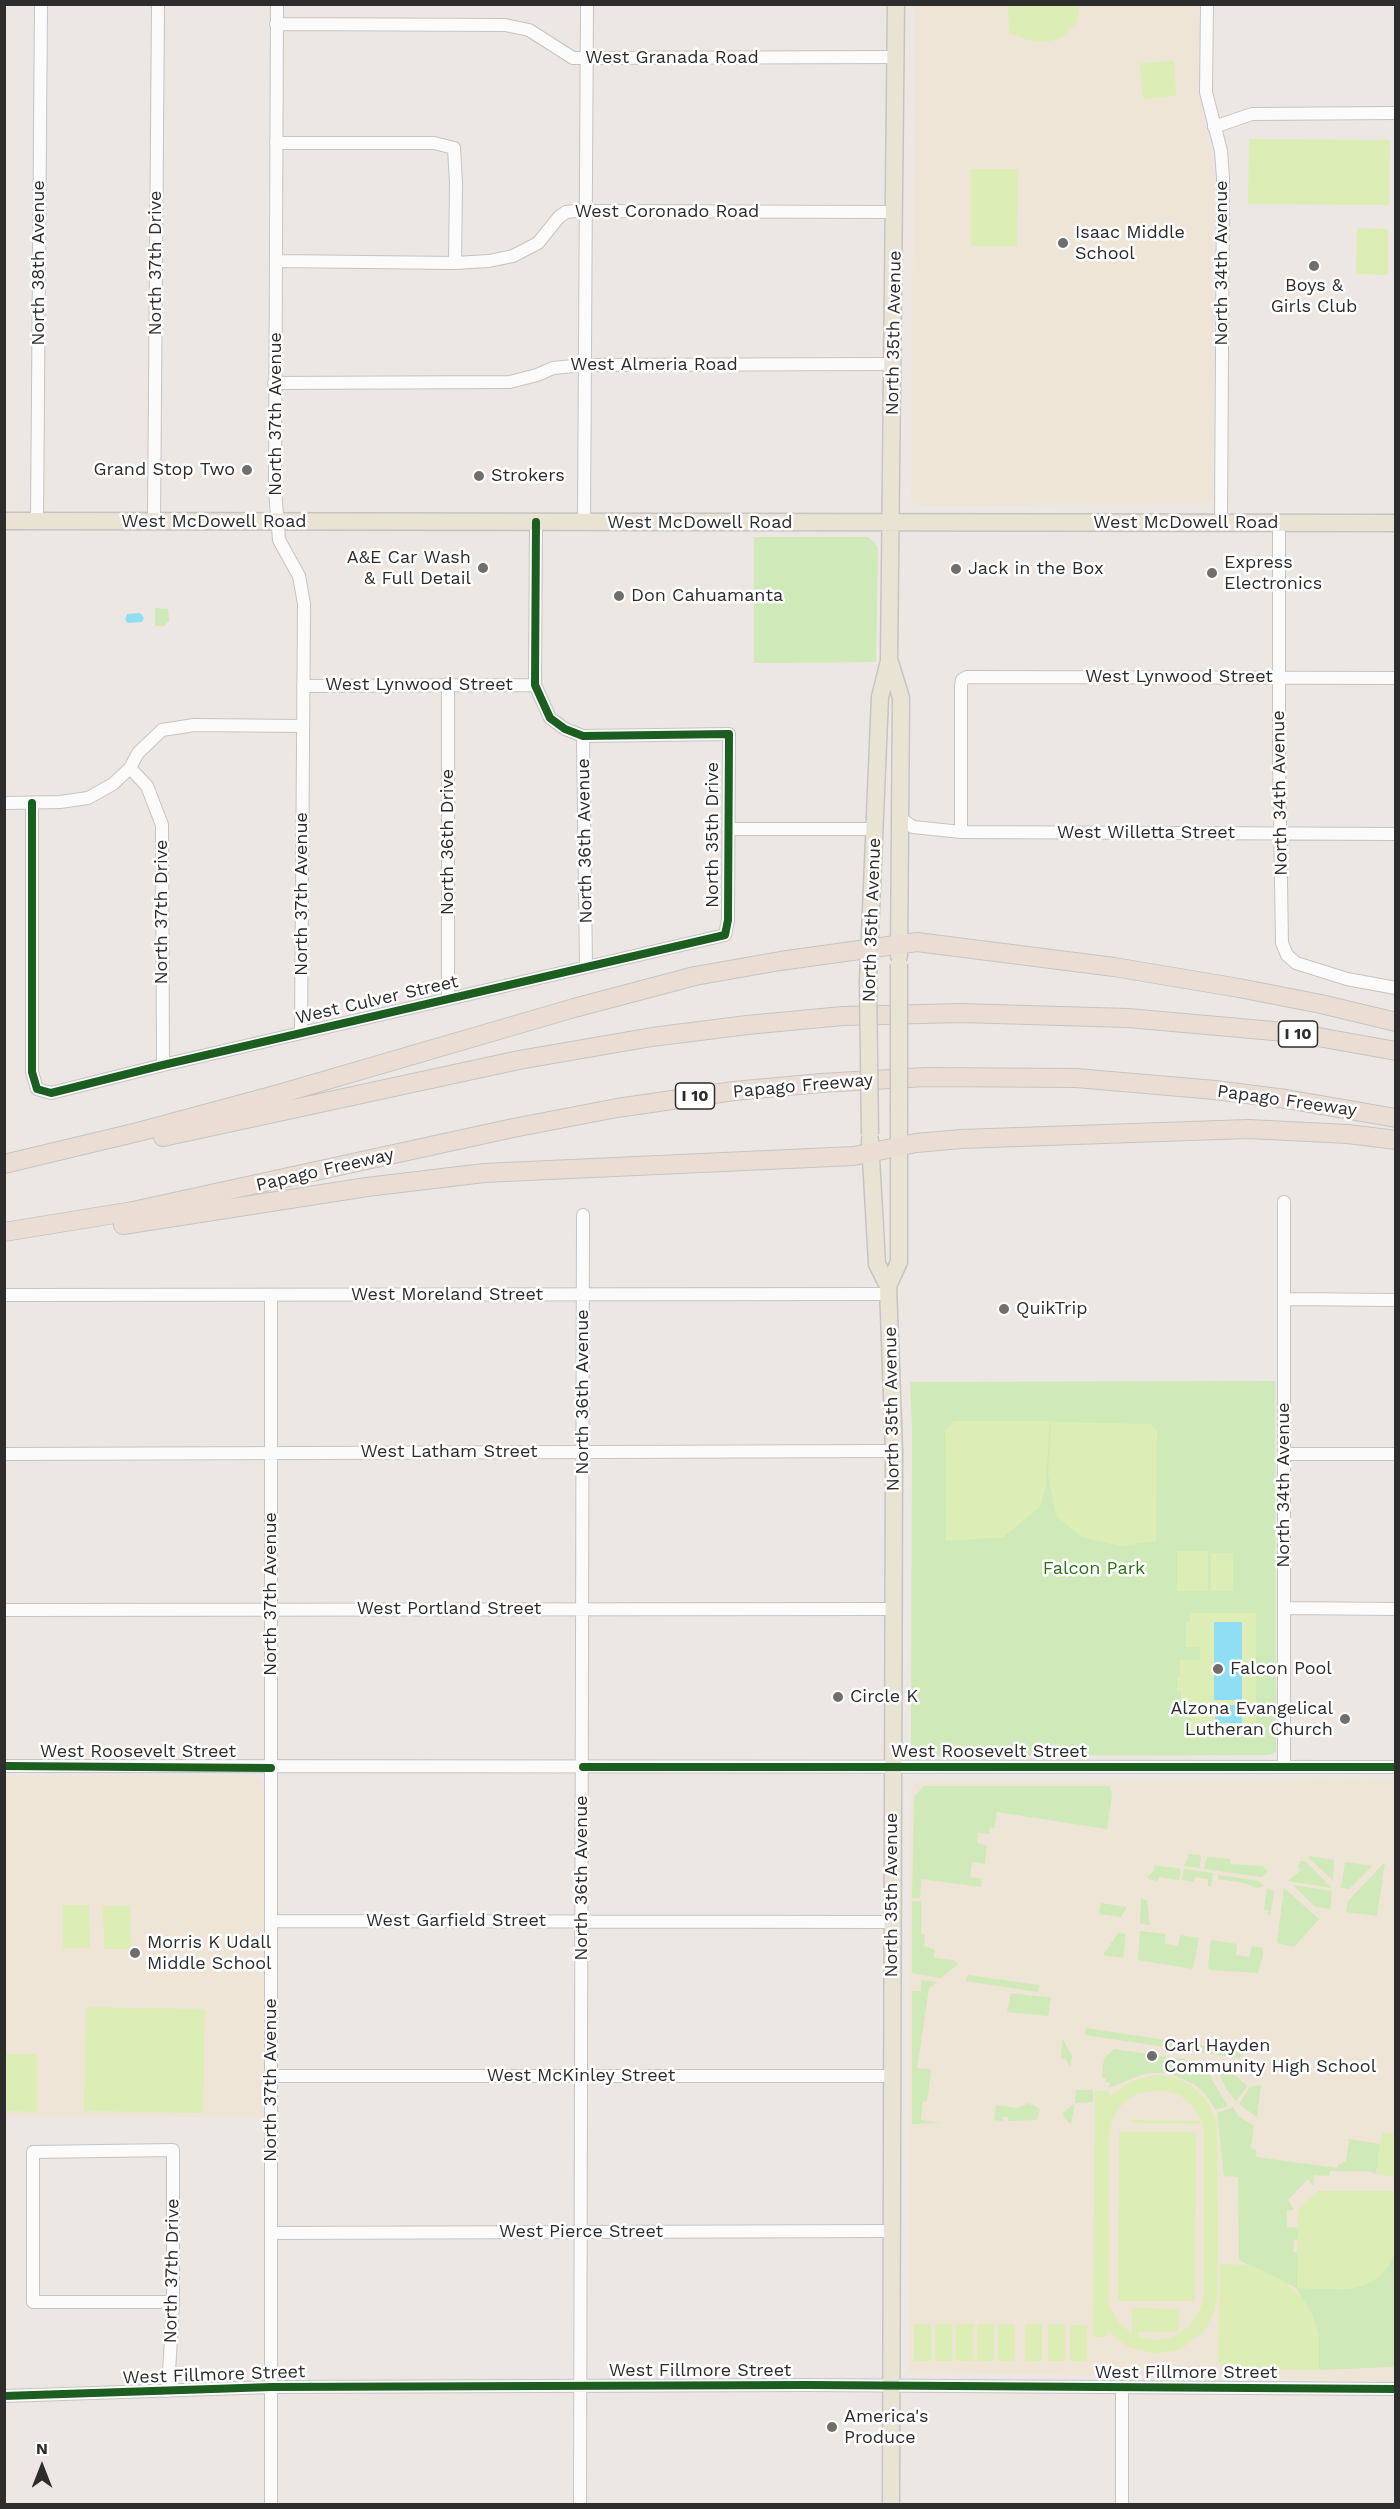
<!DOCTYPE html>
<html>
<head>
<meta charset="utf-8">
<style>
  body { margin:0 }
  #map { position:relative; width:1400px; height:2509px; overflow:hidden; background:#ece7e2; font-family:"Work Sans",sans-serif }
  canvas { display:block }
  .frame { position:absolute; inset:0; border:6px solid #2d2d2d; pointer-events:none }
  .north { position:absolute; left:12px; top:2437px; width:60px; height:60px; -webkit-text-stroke:4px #fff; paint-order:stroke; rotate:0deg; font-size:16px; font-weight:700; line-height:24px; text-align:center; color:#2d2d2d }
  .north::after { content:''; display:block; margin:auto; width:21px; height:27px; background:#2d2d2d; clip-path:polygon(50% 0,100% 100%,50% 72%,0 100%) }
</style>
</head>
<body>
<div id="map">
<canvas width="1400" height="2509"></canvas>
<div class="frame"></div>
<div class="north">N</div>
</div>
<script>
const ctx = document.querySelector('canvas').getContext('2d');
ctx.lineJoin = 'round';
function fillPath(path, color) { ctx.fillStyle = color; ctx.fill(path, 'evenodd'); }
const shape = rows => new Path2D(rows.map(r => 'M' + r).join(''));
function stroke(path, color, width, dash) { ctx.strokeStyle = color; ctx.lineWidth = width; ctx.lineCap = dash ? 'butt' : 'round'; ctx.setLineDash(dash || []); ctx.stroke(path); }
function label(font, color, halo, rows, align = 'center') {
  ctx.font = font + ' "Work Sans",sans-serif'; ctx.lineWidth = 5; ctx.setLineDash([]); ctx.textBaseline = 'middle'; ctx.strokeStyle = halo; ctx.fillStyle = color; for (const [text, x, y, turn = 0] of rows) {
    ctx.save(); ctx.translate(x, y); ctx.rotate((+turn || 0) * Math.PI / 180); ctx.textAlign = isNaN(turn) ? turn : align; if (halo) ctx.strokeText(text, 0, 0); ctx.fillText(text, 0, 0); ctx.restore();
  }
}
const education = shape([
  [915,5,1199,5,1199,95,1215,173,1214,488,1213,496,1209,502,1203,504,920,506,911,501],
  [255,1775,262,1780,265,1789,265,2117,5,2117,5,1776],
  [1395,1779,1395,2381,909,2372,909,1981,911,1795,913,1784,920,1781]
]);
const green = shape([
  [754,537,868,537,875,543,878,548,876,662,754,663],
  [155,608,168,609,169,621,164,626,155,626],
  [1275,1381,1276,1752,1269,1755,923,1756,916,1754,911,1745,912,1429,910,1382],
  [924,1786,1110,1786,1112,1795,1107,1829,997,1812,994,1828,990,1828,989,1834,978,1833,977,1843,987,1845,985,1864,972,1862,970,1877,982,1879,981,1887,921,1879,920,1898,912,1898,914,1797],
  [1189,1854,1201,1855,1200,1868,1184,1866],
  [1309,1856,1334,1860,1333,1881,1309,1858],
  [1207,1857,1230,1859,1231,1864,1263,1866,1267,1872,1262,1877,1204,1869],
  [1300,1861,1305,1861,1332,1888,1288,1881,1301,1870,1298,1868],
  [1345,1862,1372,1866,1349,1889,1341,1888],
  [1385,1862,1377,1916,1346,1912,1348,1901],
  [1154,1865,1181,1869,1179,1880,1159,1877,1158,1881,1148,1879,1148,1876,1154,1871],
  [1184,1869,1213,1873,1211,1887,1208,1886,1208,1879,1195,1877,1194,1882,1182,1880],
  [1218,1875,1258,1881,1264,1886,1257,1888,1244,1883,1218,1879],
  [1293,1885,1332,1891,1330,1909,1315,1907],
  [1267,1888,1274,1892,1270,1915,1268,1915,1268,1910,1264,1910],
  [1284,1888,1319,1919,1294,1947,1277,1943],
  [1141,1899,1147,1900,1150,1925,1140,1924],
  [912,1901,921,1901,921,1934,925,1935,924,1946,935,1950,934,1958,953,1960,958,1964,941,1978,912,1973],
  [1101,1903,1127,1907,1121,1917,1099,1914],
  [1140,1931,1166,1934,1165,1944,1178,1946,1180,1935,1199,1938,1193,1969,1138,1960],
  [1118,1933,1126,1934,1123,1958,1103,1955],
  [1211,1940,1237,1944,1236,1955,1249,1957,1252,1946,1263,1948,1263,1955,1258,1973,1210,1970,1208,1967],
  [968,1975,1039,1985,1038,1992,966,1981],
  [921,1980,937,1982,929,1988,917,2068,929,2069,931,2072,927,2102,923,2101,921,2120,941,2123,912,2124,912,1991,921,1991],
  [1011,1993,1051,1998,1048,2016,1007,2012],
  [1086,2028,1244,2052,1239,2058,1085,2035],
  [1062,2038,1072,2056,1070,2067,1065,2059,1061,2058],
  [1114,2049,1196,2061,1208,2070,1212,2080,1228,2106,1216,2110,1205,2094,1194,2084,1168,2073,1149,2073,1138,2076,1109,2088,1110,2083,1106,2082,1106,2078,1102,2077,1104,2058],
  [1222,2066,1231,2066,1234,2074,1247,2086,1236,2101,1227,2090,1220,2076,1219,2072],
  [1261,2085,1257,2117,1239,2104,1250,2087],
  [1076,2090,1093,2090,1093,2102,1075,2103,1071,2124,1064,2118,1063,2113,1075,2103],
  [1029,2103,1040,2109,1038,2118,1036,2120,1008,2121,1008,2117,1003,2117,1003,2121,994,2120,996,2105,1018,2108],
  [1233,2107,1238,2116,1254,2126,1251,2148,1256,2150,1256,2157,1337,2168,1338,2165,1346,2161,1349,2141,1347,2139,1380,2144,1376,2174,1368,2171,1330,2171,1329,2176,1314,2175,1313,2186,1308,2179,1288,2200,1294,2210,1287,2210,1287,2227,1298,2228,1298,2239,1294,2240,1293,2252,1298,2253,1297,2288,1350,2289,1395,2254,1395,2247,1394,2367,1319,2370,1319,2337,1312,2314,1296,2288,1239,2260,1238,2177,1224,2176,1217,2113]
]);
const pitch = shape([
  [1008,5,1079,5,1077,22,1063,37,1047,42,1031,41,1009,33],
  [1174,61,1176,96,1143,99,1140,63],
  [1249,139,1390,140,1389,205,1248,204],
  [971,169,1018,169,1017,246,971,246],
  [1357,228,1388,229,1388,275,1356,274],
  [954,1421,1050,1421,1046,1485,1040,1507,1003,1537,946,1541,945,1431],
  [1051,1422,1150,1424,1157,1431,1156,1541,1121,1546,1082,1537,1056,1516,1048,1474],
  [1177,1551,1208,1551,1208,1591,1177,1591],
  [1211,1553,1233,1553,1233,1591,1211,1591],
  [1190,1613,1256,1613,1256,1733,1191,1733,1191,1714,1181,1714,1181,1691,1177,1691,1177,1677,1180,1677,1180,1660,1200,1660,1200,1647,1186,1647,1186,1622,1190,1622],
  [63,1905,89,1905,90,1948,63,1948],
  [103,1906,130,1906,131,1949,104,1949],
  [86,2007,205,2009,203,2113,84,2111],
  [5,2054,37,2054,37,2112,5,2111],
  [1158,2075,1177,2078,1193,2087,1206,2099,1217,2122,1218,2294,1214,2313,1205,2330,1198,2336,1179,2350,1155,2354,1128,2347,1108,2331,1107,2337,1093,2337,1095,2091,1109,2091,1109,2097,1131,2081],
  [1159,2090,1180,2095,1191,2105,1201,2119,1204,2132,1204,2292,1201,2307,1189,2327,1172,2337,1156,2340,1139,2337,1139,2332,1179,2332,1179,2309,1132,2308,1132,2334,1118,2322,1109,2304,1109,2137,1112,2120,1123,2103,1136,2094],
  [1131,2120,1200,2121,1200,2124,1131,2123],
  [1119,2132,1196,2132,1195,2301,1118,2301],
  [1382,2132,1395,2134,1395,2177,1376,2174],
  [1318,2191,1395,2191,1395,2254,1389,2265,1379,2277,1366,2285,1350,2289,1297,2288,1298,2210],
  [1220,2264,1250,2265,1282,2280,1301,2296,1312,2314,1319,2337,1319,2370,1226,2370,1218,2360],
  [914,2324,931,2324,931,2361,914,2361],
  [935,2324,952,2324,952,2361,935,2361],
  [956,2324,973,2324,973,2361,956,2361],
  [977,2324,994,2324,994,2361,977,2361],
  [998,2324,1015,2324,1015,2361,998,2361],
  [1025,2324,1042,2324,1042,2361,1025,2361],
  [1048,2324,1065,2324,1065,2361,1048,2361],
  [1070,2325,1087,2325,1087,2361,1070,2361]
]);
const water = shape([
  [140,613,144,618,142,622,128,623,125,620,127,614],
  [1214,1622,1242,1622,1242,1700,1214,1700],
  [1215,1705,1242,1705,1242,1723,1215,1723]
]);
const minor = shape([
  [277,4,275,490,279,540,299,576,304,604,301,1033],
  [1207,4,1206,92,1221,151,1223,178,1221,523],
  [276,24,505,25,529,30,573,58,896,57],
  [1214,127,1252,114,1396,113],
  [276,143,434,143,454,148,456,183,455,263],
  [277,261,455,263,489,261,513,256,538,243,559,217,566,212,576,211,895,212],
  [274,383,510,382,537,375,553,368,584,365,893,364],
  [37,521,41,4],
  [154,522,158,4],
  [584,523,587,4],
  [1279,523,1279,755,1282,943,1287,955,1296,963,1347,979,1396,988],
  [448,684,448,999],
  [303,686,535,685],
  [583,736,586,967],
  [130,768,147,786,162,825,163,1065],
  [4,803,60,802,88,798,113,784,130,768,138,753,162,730,194,725,302,726],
  [32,803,32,1072,37,1089,51,1093,163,1065,725,935,728,920,729,734,583,736,565,729,550,718,535,685,536,522],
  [900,818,913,827,961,832,1396,834],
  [728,829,875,829],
  [961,832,961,686,962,680,967,677,1396,678],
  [1284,1202,1284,1767],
  [4,1295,889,1294],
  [271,1296,271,2504],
  [1284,1299,1396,1300],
  [4,1454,894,1451],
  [1284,1454,1396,1454],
  [1284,1608,1396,1609],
  [4,1610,893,1609],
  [4,1766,1396,1767],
  [271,1921,893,1922],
  [271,2076,892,2076],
  [271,2233,892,2231],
  [168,2391,173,2302,173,2150,33,2152,33,2302,173,2302],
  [4,2396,271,2387,807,2385,1396,2389],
  [580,2504,583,1215],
  [1122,2504,1122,2387]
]);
const major = shape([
  [4,521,1396,523],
  [890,662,901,698,899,956],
  [868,981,880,697,889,661,896,4],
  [870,1140,877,1264,888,1286],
  [891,2504,894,1451,888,1286,899,1262,899,1109]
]);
const highway = shape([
  [163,1137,519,1060,652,1037,747,1025,843,1016,961,1013,1128,1018,1296,1033,1396,1051],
  [4,1164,138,1132,279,1094,574,1008,695,976,780,961,917,942,1114,967,1239,988,1321,1004,1396,1022],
  [123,1225,367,1187,484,1173,854,1156,916,1143,961,1139,1248,1129,1348,1134,1396,1140],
  [4,1232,133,1211,513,1128,617,1108,734,1091,821,1083,926,1077,1076,1078,1215,1090,1286,1099,1396,1118]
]);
const majorBridge = shape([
  [868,981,870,1134],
  [899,1109,899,964]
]);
const cycleway = shape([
  [32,803,32,1072,37,1089,51,1093,163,1065,725,935,728,920,729,734,583,736,565,729,550,718,535,685,536,522],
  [4,1766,271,1768],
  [583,1767,1396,1767],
  [4,2396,271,2387,807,2385,1396,2389]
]);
const markers = [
  [1063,243,6,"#706e6c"],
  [1314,266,6,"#706e6c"],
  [247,470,6,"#706e6c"],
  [479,476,6,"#706e6c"],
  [483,568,6,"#706e6c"],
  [956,569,6,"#706e6c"],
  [1212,573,6,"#706e6c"],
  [619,596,6,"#706e6c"],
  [1004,1309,6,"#706e6c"],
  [1218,1669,6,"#706e6c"],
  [838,1697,6,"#706e6c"],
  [1345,1719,6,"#706e6c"],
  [135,1953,6,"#706e6c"],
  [1152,2056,6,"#706e6c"],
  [832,2427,6,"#706e6c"]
];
const shields = [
  [1298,1034,39],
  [695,1096,39]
];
const shieldNames = [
  ["I 10",1298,1034],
  ["I 10",695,1096]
];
const streetNames = [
  ["West Granada Road",672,58],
  ["West Coronado Road",667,212],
  ["North 38th Avenue",39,263,-90],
  ["North 37th Drive",156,263,-90],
  ["North 34th Avenue",1222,263,-90],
  ["North 35th Avenue",894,333,-89],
  ["West Almeria Road",654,365],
  ["North 37th Avenue",276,414,-90],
  ["West McDowell Road",214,522],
  ["West McDowell Road",700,523],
  ["West McDowell Road",1186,523],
  ["West Lynwood Street",1179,677],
  ["West Lynwood Street",419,685],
  ["North 34th Avenue",1280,793,-91],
  ["West Willetta Street",1146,833],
  ["North 35th Drive",713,835,-90],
  ["North 36th Avenue",585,841,-91],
  ["North 36th Drive",448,842,-90],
  ["North 37th Avenue",302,894,-90],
  ["North 37th Drive",162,912,-90],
  ["North 35th Avenue",872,920,-88],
  ["West Culver Street",377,1000,-13],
  ["Papago Freeway",803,1086,-5],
  ["Papago Freeway",1287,1101,8],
  ["Papago Freeway",325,1170,-13],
  ["West Moreland Street",447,1295],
  ["North 36th Avenue",583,1392,-90],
  ["North 35th Avenue",892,1409,-91],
  ["West Latham Street",449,1452],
  ["North 34th Avenue",1284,1485,-90],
  ["North 37th Avenue",271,1594,-90],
  ["West Portland Street",449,1609],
  ["West Roosevelt Street",138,1752],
  ["West Roosevelt Street",989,1752],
  ["North 36th Avenue",582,1878,-90],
  ["North 35th Avenue",892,1895,-90],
  ["West Garfield Street",456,1921],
  ["West McKinley Street",581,2076],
  ["North 37th Avenue",271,2080,-90],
  ["West Pierce Street",581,2232],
  ["North 37th Drive",172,2271,-89],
  ["West Fillmore Street",700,2371],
  ["West Fillmore Street",1186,2373],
  ["West Fillmore Street",214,2375,-2]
];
const poiNames = [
  ["Isaac Middle",1075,233],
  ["School",1075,254],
  ["Boys &",1314,286,"center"],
  ["Girls Club",1314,307,"center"],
  ["Grand Stop Two",235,470,"right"],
  ["Strokers",491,476],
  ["A&E Car Wash",471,558,"right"],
  ["& Full Detail",471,579,"right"],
  ["Express",1224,563],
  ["Electronics",1224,584],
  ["Jack in the Box",968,569],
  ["Don Cahuamanta",631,596],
  ["QuikTrip",1016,1309],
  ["Falcon Pool",1230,1669],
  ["Circle K",850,1697],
  ["Alzona Evangelical",1333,1709,"right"],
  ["Lutheran Church",1333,1730,"right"],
  ["Morris K Udall",147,1943],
  ["Middle School",147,1964],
  ["Carl Hayden",1164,2046],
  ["Community High School",1164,2067],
  ["America's",844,2417],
  ["Produce",844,2438]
];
const parkNames = [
  ["Falcon Park",1094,1569]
];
fillPath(education, '#efe5d6');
fillPath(green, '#cfe9b8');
fillPath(pitch, '#dceeb5');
fillPath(water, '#90def4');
stroke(minor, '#c5c4c4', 14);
stroke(major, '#c6c4c3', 19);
stroke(highway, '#c6c4c3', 20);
stroke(minor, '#fcfbfb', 12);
stroke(major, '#e9e3d4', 16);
stroke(highway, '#eaded4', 18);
stroke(majorBridge, '#c6c4c3', 19, []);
stroke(majorBridge, '#e9e3d4', 16);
stroke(cycleway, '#1b5e20', 8);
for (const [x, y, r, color] of markers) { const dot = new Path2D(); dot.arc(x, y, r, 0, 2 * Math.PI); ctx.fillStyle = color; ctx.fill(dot); stroke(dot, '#fff', 2); }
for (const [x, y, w] of shields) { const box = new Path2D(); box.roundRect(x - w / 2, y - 13, w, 26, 4.5); ctx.fillStyle = '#fff'; ctx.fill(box); stroke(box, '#2d2d2d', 1.5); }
label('bold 16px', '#2d2d2d', null, shieldNames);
label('18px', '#2d2d2d', '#fff', streetNames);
label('18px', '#2d2d2d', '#fff', poiNames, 'left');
label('18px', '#2b7413', '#fff', parkNames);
</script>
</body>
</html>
